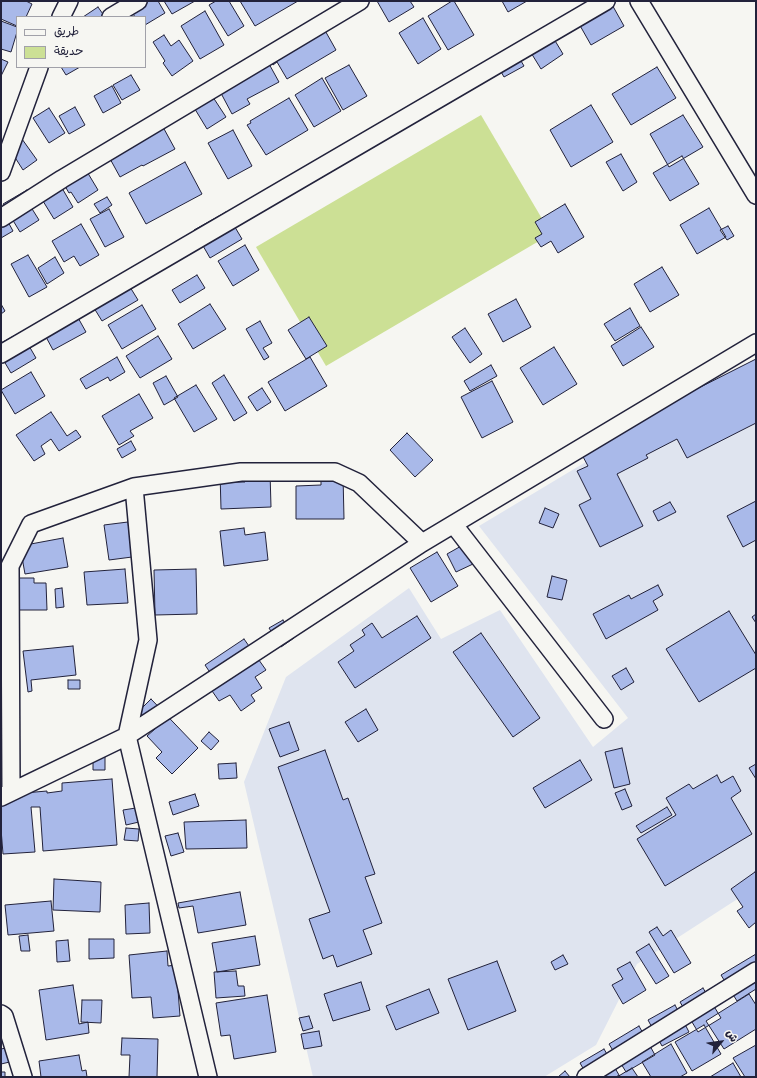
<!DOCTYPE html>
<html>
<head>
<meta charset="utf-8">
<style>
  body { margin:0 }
  #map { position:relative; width:757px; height:1078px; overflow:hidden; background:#f6f6f2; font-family:"Architects Daughter","Playpen Sans Arabic",sans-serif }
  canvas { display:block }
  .frame { position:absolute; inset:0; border:2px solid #22223b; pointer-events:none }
  .legend { position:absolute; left:16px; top:16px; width:130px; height:52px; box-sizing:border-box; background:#f6f6f2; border:1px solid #a1a1a9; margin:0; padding:5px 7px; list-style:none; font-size:12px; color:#22223b }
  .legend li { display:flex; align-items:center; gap:8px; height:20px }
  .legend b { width:20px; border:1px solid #a1a1a9 }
  .north { position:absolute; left:701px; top:1022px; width:40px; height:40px; -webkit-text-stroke:3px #f6f6f2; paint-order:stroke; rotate:61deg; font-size:11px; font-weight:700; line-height:16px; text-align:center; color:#22223b }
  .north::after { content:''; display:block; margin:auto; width:14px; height:18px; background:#22223b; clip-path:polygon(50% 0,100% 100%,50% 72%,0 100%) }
</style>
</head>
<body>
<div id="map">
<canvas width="757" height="1078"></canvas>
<div class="frame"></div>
<ul class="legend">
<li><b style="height:5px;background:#f6f6f2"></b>طريق</li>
<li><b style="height:11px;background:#cce095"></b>حديقة</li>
</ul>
<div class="north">ش</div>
</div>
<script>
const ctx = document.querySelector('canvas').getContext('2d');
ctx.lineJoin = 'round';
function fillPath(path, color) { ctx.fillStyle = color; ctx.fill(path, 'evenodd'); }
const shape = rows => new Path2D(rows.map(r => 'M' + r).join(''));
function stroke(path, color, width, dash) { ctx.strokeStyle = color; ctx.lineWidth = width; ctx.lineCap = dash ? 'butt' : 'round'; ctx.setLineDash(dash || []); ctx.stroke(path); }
const built = shape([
  [756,360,756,887,637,964,596,1045,544,1077,313,1077,244,782,286,677,409,588,441,639,500,610,593,747,628,718,479,526]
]);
const green = shape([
  [481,115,551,234,326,366,256,247]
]);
const building = shape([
  [1,1,26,1,32,4,26,17,17,17,17,26,1,19,1,1],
  [125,1,158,1,165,13,145,25,145,17,135,17,125,1],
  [164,1,195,1,172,14,164,1],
  [216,1,229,1,244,26,228,36,209,5,216,1],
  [240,1,298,1,255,26,240,1],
  [377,1,410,1,414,7,389,22,377,1],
  [452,1,454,1,474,35,448,50,428,16,452,1],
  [502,1,527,1,508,12,502,1],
  [610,1,624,26,591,45,574,15,610,1],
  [98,7,105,17,83,17,98,7],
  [205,11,224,45,200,59,181,26,205,11],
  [318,18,336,50,287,79,277,62,273,65,266,53,318,18],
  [423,18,441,49,418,64,399,33,423,18],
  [1,21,17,27,17,32,11,52,1,49,1,21],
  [548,29,563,54,541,69,525,43,548,29],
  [164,35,171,46,179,40,193,61,172,76,163,63,165,61,153,42,164,35],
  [514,49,524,66,504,77,495,61,514,49],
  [263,53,279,82,247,99,250,104,232,114,214,80,263,53],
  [1,59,8,62,1,76,1,59],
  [349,65,367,96,343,110,325,78,349,65],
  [61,67,80,67,66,75,61,67],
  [657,67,676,98,631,125,612,94,657,67],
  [131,75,140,90,122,100,113,85,131,75],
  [322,78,341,111,314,127,295,95,322,78],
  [205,85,226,117,207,129,187,96,205,85],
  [112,86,121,103,103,113,94,96,112,86],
  [289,98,308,130,266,155,247,125,251,123,250,121,289,98],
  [591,105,613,142,571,167,550,130,591,105],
  [75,107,85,125,69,134,59,116,75,107],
  [49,108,65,133,49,143,33,118,49,108],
  [683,115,703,147,669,167,650,134,683,115],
  [157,116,175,149,143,166,142,165,120,177,103,146,157,116],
  [233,130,252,166,228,179,208,143,233,130],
  [22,139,37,160,23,170,9,148,22,139],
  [621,154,637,182,623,191,606,162,621,154],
  [682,156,699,184,670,201,653,173,682,156],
  [80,160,98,190,78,203,71,192,69,193,58,174,80,160],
  [185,162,202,194,146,224,129,193,185,162],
  [55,176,73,207,54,219,35,188,55,176],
  [27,190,33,201,29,204,39,220,20,232,3,204,27,190],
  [107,197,112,205,100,213,94,204,107,197],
  [565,204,584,237,558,253,551,241,541,247,535,238,542,234,535,222,565,204],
  [709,208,726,237,697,254,680,225,709,208],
  [1,209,13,231,1,238,1,209],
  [109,209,124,237,105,247,90,219,109,209],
  [226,212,242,239,210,258,194,230,226,212],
  [81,224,99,255,80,266,74,256,64,262,52,241,81,224],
  [728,226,734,236,727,240,720,230,728,226],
  [245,245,259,270,233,286,218,261,245,245],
  [28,255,47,287,29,297,11,264,28,255],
  [55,257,64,273,47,284,38,268,55,257],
  [662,267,679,295,650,312,634,284,662,267],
  [122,274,138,300,102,321,86,295,122,274],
  [197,275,205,288,180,303,172,290,197,275],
  [516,299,531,327,503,342,488,314,516,299],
  [1,304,5,311,1,314,1,304],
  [210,304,226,329,193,349,178,324,210,304],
  [142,305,156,329,122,349,108,325,142,305],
  [72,307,86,332,53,350,39,324,72,307],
  [630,308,640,326,615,341,604,324,630,308],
  [309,317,327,346,306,359,288,330,309,317],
  [260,321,272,343,263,348,269,357,264,360,246,329,260,321],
  [641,327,654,347,623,366,611,346,641,327],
  [465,328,482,354,470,363,452,337,465,328],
  [21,332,36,358,11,373,1,356,1,343,21,332],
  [158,336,172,359,140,378,126,356,158,336],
  [554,347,577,384,543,405,520,368,554,347],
  [117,357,125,372,110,381,108,377,86,389,80,379,117,357],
  [310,357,327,386,285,411,268,382,310,357],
  [756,359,756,423,687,458,677,439,646,455,648,458,617,474,643,526,600,547,579,505,591,499,577,471,588,466,581,453,659,408,756,359],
  [491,365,497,376,470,391,464,381,491,365],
  [31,372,45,396,15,414,1,390,31,372],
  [224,375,247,413,234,421,212,383,224,375],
  [166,376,178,397,164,405,153,383,166,376],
  [492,381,513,422,482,438,461,397,492,381],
  [196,385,217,419,194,432,174,398,196,385],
  [262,388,271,402,257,411,248,397,262,388],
  [139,394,153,418,130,431,134,436,119,445,102,416,139,394],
  [51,412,67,436,76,430,81,437,59,451,51,439,41,446,45,454,34,461,16,435,51,412],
  [407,433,433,460,415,477,390,450,407,433],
  [131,441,136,450,122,458,117,449,131,441],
  [270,472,271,507,221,509,220,473,231,473,231,482,245,482,246,479,270,472],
  [321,475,343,475,344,519,296,519,296,486,321,485,321,475],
  [756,501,756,540,743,547,727,516,756,501],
  [670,502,676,512,658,521,653,511,670,502],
  [545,508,559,514,553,528,539,523,545,508],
  [128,522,132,557,109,560,104,525,128,522],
  [244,528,245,535,265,532,268,560,224,566,220,531,244,528],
  [63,538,68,567,25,574,20,546,63,538],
  [463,545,473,564,456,572,447,554,463,545],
  [437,552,458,586,431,602,410,568,437,552],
  [125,569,128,603,87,605,84,572,125,569],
  [196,569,197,614,155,615,154,570,196,569],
  [552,576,567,580,562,600,547,597,552,576],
  [18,578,34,578,34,583,46,583,47,610,19,610,18,578],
  [658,585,663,595,653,601,658,610,606,639,593,614,629,595,631,599,658,585],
  [62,588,64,607,56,608,55,589,62,588],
  [729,611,756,655,756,668,699,702,666,649,729,611],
  [756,614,756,623,752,617,756,614],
  [417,616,431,638,355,688,338,662,354,651,350,645,365,635,362,630,372,623,382,638,417,616],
  [283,620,294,638,281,647,269,628,283,620],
  [481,633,540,718,513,737,453,652,481,633],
  [244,639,266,670,255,677,262,688,251,695,255,701,241,711,230,695,219,701,210,688,217,683,205,665,244,639],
  [73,646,76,675,31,680,32,691,28,692,23,651,73,646],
  [626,668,634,682,621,690,612,676,626,668],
  [68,680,80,680,80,689,68,689,68,680],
  [151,699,198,748,172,774,156,758,162,752,147,736,155,729,138,712,151,699],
  [366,709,378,730,358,742,345,722,366,709],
  [289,722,299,750,280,757,269,729,289,722],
  [209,732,219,741,211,750,201,741,209,732],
  [622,748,630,784,614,788,605,752,622,748],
  [325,750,343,800,348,798,375,874,365,877,382,923,363,930,372,954,337,967,333,955,323,959,309,919,330,912,278,767,325,750],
  [93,757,105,757,105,770,93,770,93,757],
  [580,760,592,780,545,808,533,788,580,760],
  [236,763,237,778,219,779,218,764,236,763],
  [756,764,756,779,749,768,756,764],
  [717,775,721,783,733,776,741,791,731,798,752,834,665,886,637,839,676,815,666,798,689,784,693,789,717,775],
  [112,779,117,845,43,851,40,807,31,807,35,852,3,854,1,829,1,795,47,791,47,793,62,791,62,783,112,779],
  [625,789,632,806,622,810,615,793,625,789],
  [195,794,199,806,173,815,169,802,195,794],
  [667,807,672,815,641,833,636,826,667,807],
  [136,808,139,822,126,825,123,810,136,808],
  [246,820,247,848,186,849,184,822,246,820],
  [126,828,139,829,138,841,124,840,126,828],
  [178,833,184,852,171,856,165,836,178,833],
  [755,872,756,873,756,922,749,928,737,911,743,907,731,889,755,872],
  [54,879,101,882,100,912,53,910,54,879],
  [240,892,246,925,198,933,193,906,179,908,178,903,240,892],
  [51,901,54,931,8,935,5,905,51,901],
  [149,903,150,933,126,934,125,905,149,903],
  [657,927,663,936,671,930,691,963,674,973,649,932,657,927],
  [28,935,30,951,21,951,19,936,28,935],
  [255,936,260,965,217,972,212,943,255,936],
  [89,939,114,939,114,958,89,959,89,939],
  [68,940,70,961,57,962,56,941,68,940],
  [649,944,669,976,656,984,636,952,649,944],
  [167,951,168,966,176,965,180,1016,153,1018,151,997,132,998,129,955,167,951],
  [756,954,756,989,737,1001,721,975,756,954],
  [563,955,568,964,555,970,551,962,563,955],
  [497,961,516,1011,468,1030,448,979,497,961],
  [630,962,646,990,623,1004,612,985,623,979,617,969,630,962],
  [236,971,238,986,244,986,245,996,216,998,214,972,236,971],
  [361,982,370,1010,333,1021,324,994,361,982],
  [73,985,79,1024,88,1022,89,1033,46,1040,39,990,73,985],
  [703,988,721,1018,698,1032,680,1002,703,988],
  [429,989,439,1013,396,1030,386,1006,429,989],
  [749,994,756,1005,756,1029,724,1049,706,1021,749,994],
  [267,995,276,1052,234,1059,230,1035,221,1036,216,1003,267,995],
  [82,1000,102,1000,101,1023,81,1022,82,1000],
  [675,1005,689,1032,662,1046,648,1020,675,1005],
  [309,1016,313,1028,303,1031,299,1018,309,1016],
  [704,1025,721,1054,692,1071,675,1042,704,1025],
  [639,1026,655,1055,626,1072,609,1044,639,1026],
  [319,1031,322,1046,304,1049,301,1034,319,1031],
  [122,1038,158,1039,157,1077,129,1077,130,1055,121,1055,122,1038],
  [671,1044,687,1073,680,1077,651,1077,642,1062,671,1044],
  [756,1045,756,1077,745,1077,733,1058,756,1045],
  [11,1047,14,1061,1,1064,1,1049,11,1047],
  [604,1049,619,1075,616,1077,588,1077,580,1063,604,1049],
  [79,1055,82,1071,86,1070,87,1077,41,1077,39,1061,79,1055],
  [733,1063,741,1077,710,1077,733,1063],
  [632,1068,638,1077,617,1077,632,1068],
  [565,1071,570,1077,558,1077,565,1071],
  [1,1072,5,1072,5,1077,1,1077,1,1072]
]);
const street = shape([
  [639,1,756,195],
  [61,17,69,1],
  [111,17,138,1],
  [1,172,39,67],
  [1,218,62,179,360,1],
  [1,354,606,1],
  [134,487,148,640,127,736,208,1077],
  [454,525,604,719],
  [11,791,10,566,31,524,134,487,241,472,335,472,359,483,422,543],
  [1,797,127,736,422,543,756,343],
  [1,1014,4,1016,23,1077],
  [586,1077,756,971]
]);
fillPath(built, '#dfe4ef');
fillPath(green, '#cce095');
fillPath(building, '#a9b9e9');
stroke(building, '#22223b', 1);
stroke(street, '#22223b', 20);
stroke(street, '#f6f6f2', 17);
</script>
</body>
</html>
